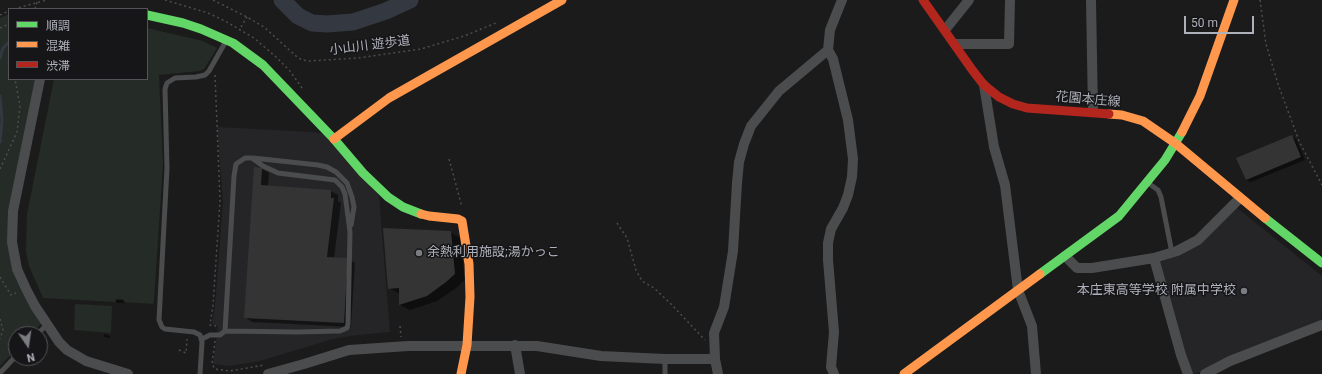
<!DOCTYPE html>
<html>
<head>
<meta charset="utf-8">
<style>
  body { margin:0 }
  #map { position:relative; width:1322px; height:374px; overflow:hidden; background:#1b1b1b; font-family:Roboto,"Noto Sans JP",sans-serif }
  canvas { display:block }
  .legend { position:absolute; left:8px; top:8px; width:140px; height:72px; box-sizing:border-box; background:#161517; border:1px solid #535358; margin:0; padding:5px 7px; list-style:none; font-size:12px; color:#aeb0ba }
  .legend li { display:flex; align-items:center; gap:8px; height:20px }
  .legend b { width:20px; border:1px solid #535358 }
  .north { position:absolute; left:8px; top:326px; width:40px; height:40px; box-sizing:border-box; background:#161517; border:1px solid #535358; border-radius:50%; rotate:167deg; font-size:11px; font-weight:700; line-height:16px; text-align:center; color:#aeb0ba }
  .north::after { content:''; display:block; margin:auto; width:14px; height:18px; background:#7b7c82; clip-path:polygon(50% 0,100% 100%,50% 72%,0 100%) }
  .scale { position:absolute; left:1184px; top:16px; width:70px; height:18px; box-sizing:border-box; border:2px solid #aeb0ba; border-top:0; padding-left:5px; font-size:12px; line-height:14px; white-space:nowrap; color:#aeb0ba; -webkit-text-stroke:3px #161517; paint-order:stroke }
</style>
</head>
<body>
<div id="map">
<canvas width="1322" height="374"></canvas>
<ul class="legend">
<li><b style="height:5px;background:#63d668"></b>順調</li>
<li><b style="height:5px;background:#ff974d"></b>混雑</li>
<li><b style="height:5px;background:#b3261e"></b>渋滞</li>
</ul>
<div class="north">N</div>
<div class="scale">50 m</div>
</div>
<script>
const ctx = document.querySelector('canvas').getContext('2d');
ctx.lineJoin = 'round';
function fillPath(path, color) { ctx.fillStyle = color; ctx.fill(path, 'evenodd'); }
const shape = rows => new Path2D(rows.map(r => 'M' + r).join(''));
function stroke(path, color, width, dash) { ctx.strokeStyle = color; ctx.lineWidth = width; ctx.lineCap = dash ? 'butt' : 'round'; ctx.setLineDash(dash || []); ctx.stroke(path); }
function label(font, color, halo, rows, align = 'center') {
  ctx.font = font + ' Roboto,"Noto Sans JP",sans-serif'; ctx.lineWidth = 3; ctx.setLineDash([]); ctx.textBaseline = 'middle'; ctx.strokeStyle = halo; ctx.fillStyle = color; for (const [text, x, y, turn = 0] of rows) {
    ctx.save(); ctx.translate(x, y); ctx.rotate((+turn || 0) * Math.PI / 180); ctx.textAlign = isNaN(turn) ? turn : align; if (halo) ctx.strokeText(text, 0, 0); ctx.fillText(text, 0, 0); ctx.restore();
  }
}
const built = shape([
  [217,127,312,132,323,134,379,196,390,332,357,335,333,339,260,361,230,366,213,364,218,326,212,324,215,306,223,202],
  [1236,207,1322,276,1322,308,1321,314,1322,323,1203,372,1192,374,1190,373,1158,259,1169,256]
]);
const green = shape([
  [9,14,9,79,35,79,8,214,8,237,15,277,21,291,40,321,41,324,31,334,16,334,16,349,0,366,0,18],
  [147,28,203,41,217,48,204,69,199,71,159,75,163,164,154,301,153,304,123,302,123,299,116,299,115,302,43,298,29,266,26,252,27,214,54,79,147,79],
  [75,304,112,306,111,333,74,330]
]);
const shadow = shape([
  [1291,136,1296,139,1305,160,1251,182,1246,180],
  [262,169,269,173,268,186,331,191,338,195,338,201,341,203,334,258,348,259,355,263,351,327,252,322,245,317],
  [450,232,460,238,465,280,456,288,437,301,410,310,400,305,400,294,389,288],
  [116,300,123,300,125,301,124,303,118,303,116,302],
  [104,334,110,336,110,338,104,337]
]);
const stream = shape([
  [0,58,3,48,9,42],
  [0,96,2,120,0,142]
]);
const river = shape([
  [282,0,298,16,312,23,327,24,353,22,386,11,410,0]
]);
const building = shape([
  [1292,135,1301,157,1246,180,1236,158],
  [254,167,262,168,261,185,331,190,331,198,334,198,327,257,348,258,344,323,244,318],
  [383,228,451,231,455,274,446,282,427,296,399,305,399,288,388,289]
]);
const path = shape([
  [165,0,208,13,225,21,254,38,276,57,290,71,302,88],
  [213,0,247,17,264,27,297,57,302,60,309,61,358,58,421,49,464,36,496,23],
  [1260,0,1266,44,1278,84,1299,141,1322,185],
  [14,9,47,0],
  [35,9,37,2],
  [0,15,9,11],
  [241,27,247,17],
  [0,28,9,24],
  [215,75,220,201,213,305,210,325,216,326],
  [449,159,462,207],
  [0,169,17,132,20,106,15,79],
  [617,223,627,238,636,270,642,281,654,288,671,304,705,340],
  [0,277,11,295,16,293],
  [0,319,3,330,0,339],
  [400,326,401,337],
  [215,341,212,364,215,369,230,371,264,365],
  [179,350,186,353,187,339]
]);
const lane = shape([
  [253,158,318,165,327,167,336,172,347,183,352,197,354,207,351,225],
  [1148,183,1158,190,1161,197,1172,253],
  [37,334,47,325],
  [202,339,210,335,220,335,225,331,297,332,340,331,347,328,348,324,350,232,345,194,342,187,335,180,278,173,263,166,252,158,245,158,236,164,234,176,225,331],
  [665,359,665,374],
  [0,373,16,356],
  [200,374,202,342,200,335,194,332,165,329,162,327,159,320,167,168,165,89,167,83,175,78,196,77,205,75,209,71,226,41]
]);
const street = shape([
  [1091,0,1093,112],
  [945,30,969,0],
  [955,44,1009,44,1010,0],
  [828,50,833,59,848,120,853,159,852,177,848,195,843,208,831,229,828,243,828,260,834,332,831,367,834,374],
  [40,79,13,211,12,242,17,269,26,289,35,306,59,342,67,350,86,361,128,374],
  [984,85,994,147,1005,185,1018,290,1032,326,1036,374],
  [1065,256,1077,268,1092,268,1154,258],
  [515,345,520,374],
  [268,374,304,364,349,350,408,346,537,346,601,356,665,359,715,359],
  [718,374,715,359,714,333,724,307,733,251,737,183,739,162,744,144,751,126,779,91,828,50,830,30,842,0],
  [1188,374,1181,355,1154,258,1177,251,1198,240,1240,198],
  [1205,374,1230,361,1322,325]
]);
const fast = shape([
  [147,15,183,23,201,29,233,43,263,65,334,139,363,173,388,197,403,207,421,214],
  [1265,218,1322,263],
  [1040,274,1119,216,1165,160,1182,132]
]);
const slow = shape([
  [1109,114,1122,115,1143,121,1175,143,1265,218],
  [1182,132,1200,96,1234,0],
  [334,139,389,98,562,0],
  [421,214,429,216,458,219,462,221,469,264,470,297,467,345,461,374],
  [904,374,1040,274]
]);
const jam = shape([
  [923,0,973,71,984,85,999,97,1013,104,1027,108,1109,114]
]);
const markers = [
  [419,253,4,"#7b7c82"],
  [1244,291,4,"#7b7c82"]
];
const streetNames = [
  ["小山川 遊歩道",370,46,-7],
  ["花園本庄線",1088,100,5]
];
const poiNames = [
  ["余熱利用施設;湯かっこ",427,253],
  ["本庄東高等学校 附属中学校",1236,291,"right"]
];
fillPath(built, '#252527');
fillPath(green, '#252b27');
fillPath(shadow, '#0007');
stroke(stream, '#343840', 3);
stroke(river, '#343840', 17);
fillPath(building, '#343435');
stroke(path, '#4d4d50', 1.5, [2, 3]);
stroke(lane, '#4b4c4e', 5);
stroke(street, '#4b4c4e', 10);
stroke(fast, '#63d668', 9);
stroke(slow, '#ff974d', 9);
stroke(jam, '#b3261e', 9);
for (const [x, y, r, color] of markers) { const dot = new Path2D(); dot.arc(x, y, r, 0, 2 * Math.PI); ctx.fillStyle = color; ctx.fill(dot); stroke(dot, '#161517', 1.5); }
label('13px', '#aeb0ba', '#161517', streetNames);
label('13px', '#aeb0ba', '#161517', poiNames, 'left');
</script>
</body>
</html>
